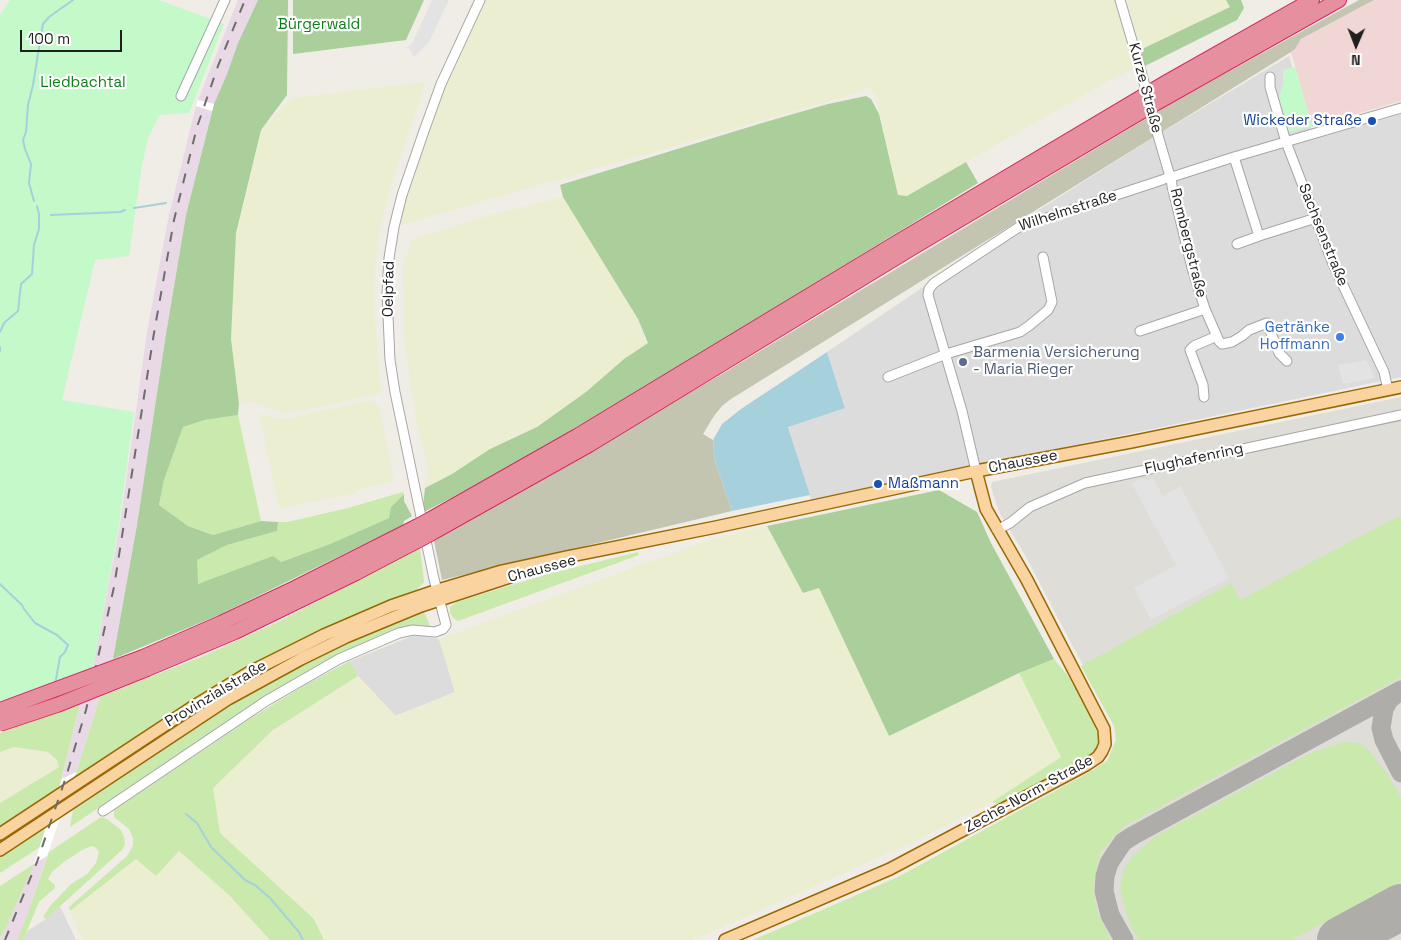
<!DOCTYPE html>
<html>
<head>
<meta charset="utf-8">
<style>
  body { margin:0 }
  #map { position:relative; width:1401px; height:940px; overflow:hidden; background:#f0ede6; font-family:"Space Grotesk",sans-serif }
  canvas { display:block }
  .north { position:absolute; left:1331px; top:20px; width:50px; height:50px; -webkit-text-stroke:4px #fff; paint-order:stroke; rotate:181deg; font-size:14px; font-weight:700; line-height:20px; text-align:center; color:#1f1f1f }
  .north::after { content:''; display:block; margin:auto; width:18px; height:22px; background:#1f1f1f; clip-path:polygon(50% 0,100% 100%,50% 72%,0 100%) }
  .scale { position:absolute; left:20px; top:30px; width:102px; height:22px; box-sizing:border-box; border:2px solid #1f1f1f; border-top:0; padding-left:6px; font-size:15px; line-height:18px; white-space:nowrap; color:#1f1f1f; -webkit-text-stroke:4px #fff; paint-order:stroke }
</style>
</head>
<body>
<div id="map">
<canvas width="1401" height="940"></canvas>
<div class="north">N</div>
<div class="scale">100 m</div>
</div>
<script>
const ctx = document.querySelector('canvas').getContext('2d');
ctx.lineJoin = 'round';
function fillPath(path, color) { ctx.fillStyle = color; ctx.fill(path, 'evenodd'); }
const shape = rows => new Path2D(rows.map(r => 'M' + r).join(''));
function stroke(path, color, width, dash) { ctx.strokeStyle = color; ctx.lineWidth = width; ctx.lineCap = dash ? 'butt' : 'round'; ctx.setLineDash(dash || []); ctx.stroke(path); }
function label(font, color, halo, rows, align = 'center') {
  ctx.font = font + ' "Space Grotesk",sans-serif'; ctx.lineWidth = 4.5; ctx.setLineDash([]); ctx.textBaseline = 'middle'; ctx.strokeStyle = halo; ctx.fillStyle = color; for (const [text, x, y, turn = 0] of rows) {
    ctx.save(); ctx.translate(x, y); ctx.rotate((+turn || 0) * Math.PI / 180); ctx.textAlign = isNaN(turn) ? turn : align; if (halo) ctx.strokeText(text, 0, 0); ctx.fillText(text, 0, 0); ctx.restore();
  }
}
const residential = shape([
  [1289,56,1314,139,1401,114,1401,377,984,464,812,502,788,426,845,407,827,352,1018,223,1151,139],
  [415,635,439,639,455,692,395,716,358,676,350,661],
  [60,906,76,940,23,940,27,931,46,919]
]);
const commercial = shape([
  [1374,0,1401,0,1401,101,1319,125,1318,121,1311,123,1291,52,1295,49,1301,39]
]);
const industrial = shape([
  [238,0,258,0,238,43,227,74,214,104,198,100],
  [196,106,212,111,186,215,166,334,137,525,113,659,93,668,120,524,147,332,169,215],
  [100,697,76,772,62,779,80,704],
  [47,856,27,915,17,940,0,940,34,864]
]);
const airport = shape([
  [1401,397,1401,940,757,940,904,878,1041,805,1113,758,1118,732,1026,557,999,512,991,487,992,482]
]);
const construction = shape([
  [1359,0,1374,0,1301,39,1295,49,1291,52,731,399,722,406,714,416,703,434,713,440,715,461,732,511,442,580,434,541,722,374,1170,104]
]);
const farmland = shape([
  [480,0,1117,0,1136,68,1108,81,907,196,898,195,876,97,869,87,854,94,394,227,424,131],
  [1127,0,1226,0,1231,7,1140,50],
  [426,82,389,191,381,224,375,266,374,309,381,393,300,411,283,413,252,402,239,404,231,339,236,233,261,130,292,98],
  [563,197,638,319,648,343,624,359,586,392,537,427,490,449,452,474,425,488,424,483,429,475,417,424,404,343,403,263,413,239,487,216],
  [372,400,379,406,394,481,362,489,356,491,354,494,279,508,259,414,285,419],
  [767,526,803,593,819,588,889,736,1019,673,1061,757,992,802,915,841,694,940,324,940,314,919,220,833,213,787,273,730,358,676,396,716,455,692,439,639,703,542],
  [14,747,48,752,57,760,59,767,0,803,0,752],
  [179,850,229,895,270,940,82,940,70,911,136,859]
]);
const grass = shape([
  [238,415,261,521,213,535,188,526,159,505,164,480,183,427,205,420],
  [403,492,404,494,391,507,389,518,330,544,281,562,197,584,197,560,227,545,277,531,278,522,287,522,348,508],
  [1401,515,1401,677,1124,826,1116,834,1101,852,1098,860,1093,889,1097,911,1111,940,753,940,898,877,1086,774,1107,761,1116,740,1114,726,1081,666,1231,583,1240,600],
  [420,548,424,582,418,588,417,594,336,624,242,670,74,779,100,697,206,655,278,622],
  [638,552,639,555,458,621,453,618,450,613,450,607,457,602,544,575],
  [424,611,430,626,412,625,384,634,323,662,258,701,70,827,73,809,230,705,288,672,363,635],
  [1054,659,1068,676,1091,716,1099,738,1097,749,1088,758,1001,805,992,802,1061,757,1019,673],
  [350,661,358,676,273,730,213,788,220,833,314,919,324,940,270,940,229,895,179,851,156,876,136,859,70,911,69,907,127,856,133,846,133,838,129,829,114,817,114,810,251,718,305,685],
  [80,704,59,789,0,827,0,803,59,767,57,760,48,752,14,747,0,752,0,733],
  [1344,742,1359,743,1368,750,1388,775,1401,798,1401,881,1291,940,1138,940,1129,921,1120,890,1123,871,1133,856,1156,836,1310,753],
  [101,817,107,819,121,830,124,837,125,844,122,850,46,919,43,917,50,906,71,884,87,874,96,863,99,852,96,848,92,846,82,850,65,861,53,871,48,879,55,885,55,888,39,902,23,940,17,940,27,915,49,852],
  [46,827,40,847,0,873,0,856],
  [34,864,7,925,0,938,0,886]
]);
const forest = shape([
  [258,0,288,0,287,95,261,130,236,233,231,339,239,404,238,415,205,420,183,427,164,480,159,505,188,526,213,535,261,521,278,522,277,531,227,545,197,560,198,584,273,556,281,562,330,544,389,518,391,507,404,494,404,501,412,516,404,521,403,525,219,615,113,659,137,525,166,334,186,215,214,104,227,74,238,43],
  [293,0,424,0,406,40,293,54],
  [1226,0,1241,0,1244,8,1237,20,1145,66,1140,50,1230,7],
  [866,96,871,99,879,114,898,195,907,196,966,162,978,183,652,383,488,479,424,512,423,507,425,488,452,474,490,449,537,427,586,392,624,359,648,343,638,319,563,197,560,185,762,123,828,104],
  [939,490,977,512,991,543,1054,659,1019,673,889,736,819,588,803,593,767,526]
]);
const park = shape([
  [10,0,159,0,224,24,189,113,160,115,148,137,141,171,129,256,95,260,62,400,134,412,119,524,93,668,0,701,0,14],
  [1295,67,1311,122,1318,120,1319,125,1289,132,1279,98,1283,83,1283,70]
]);
const parking = shape([
  [432,0,449,0,429,42,414,57,408,47,413,42],
  [1366,360,1375,378,1343,384,1338,365],
  [1153,478,1163,496,1180,486,1229,578,1151,620,1134,588,1176,565,1132,484,1140,479,1149,480]
]);
const water = shape([
  [827,352,845,408,788,427,810,495,732,511,715,461,713,440,722,424,741,409]
]);
const pier = shape([
  [198,100,214,104,212,111,196,106],
  [76,772,47,856,34,864,62,779]
]);
const stream = shape([
  [34,201,29,183,31,164,25,149,23,140,26,132,28,105,33,85,41,35,43,24,49,17,73,0],
  [134,208,166,203],
  [51,215,120,212,125,210],
  [0,332,4,323,18,311,21,284,32,274,34,245,39,229,39,214,37,206],
  [0,347,0,351],
  [0,584,22,605,24,609,35,623,57,635,68,645,65,652,60,657,55,685],
  [186,814,197,823,211,847,245,880,255,885,270,898,299,932,303,940]
]);
const taxiway = shape([
  [1396,694,1389,700,1384,709,1381,728,1384,740,1401,773],
  [1124,940,1110,915,1104,891,1105,876,1109,863,1123,842,1134,835,1401,690]
]);
const runway = shape([
  [1340,940,1401,907]
]);
const minor = shape([
  [1120,0,1141,71],
  [1270,77,1270,87,1286,142,1333,264,1384,372,1388,390],
  [181,96,225,0],
  [1234,157,1259,236,1237,244],
  [1259,236,1316,218],
  [1205,309,1219,341,1222,344,1232,342,1242,336,1249,330,1267,323,1279,353,1287,361],
  [1140,331,1205,309,1192,268,1172,186,1171,176,1169,173,1157,132],
  [888,377,946,354,1020,332,1030,325,1048,310,1052,302,1043,257],
  [1204,397,1203,385,1190,350,1194,346,1217,336],
  [976,471,962,411,928,295,929,289,934,283,1019,227,1162,180,1171,176,1175,176,1234,157,1401,108],
  [997,530,1010,523,1030,507,1085,483,1401,415],
  [103,811,266,701,339,659,399,633,413,630,435,632,443,629,446,625,434,579,395,392,390,360,387,294,389,258,394,227,402,195,424,131,441,84,480,0]
]);
const major = shape([
  [0,834,191,708,250,672,324,635,391,606,438,590,502,571,566,557,716,527,976,471,1131,442,1401,387],
  [0,850,228,699,301,659,346,637,421,606,513,576],
  [725,940,890,869,1086,765,1098,757,1102,751,1105,744,1104,729,1027,580,986,509,976,471]
]);
const highway = shape([
  [429,520,577,436,901,240,1167,82,1312,0],
  [432,533,589,445,912,248,1144,110,1339,0],
  [143,657,221,623,295,588,416,527],
  [147,669,235,632,356,573,419,540]
]);
const rail = shape([
  [5,940,37,862,66,777,86,710,114,587,154,333,174,220,197,127,218,66,245,0]
]);
const minorBridge = shape([
  [1141,71,1157,132]
]);
const highwayBridge = shape([
  [416,527,429,520],
  [419,540,432,533],
  [0,710,143,657],
  [0,724,57,705,147,669]
]);
const markers = [
  [1372,121,5,"#1a4fb4"],
  [1340,337,5,"#3f7fe0"],
  [963,362,5,"#5c6f8a"],
  [878,484,5,"#1a4fb4"]
];
const parkNames = [
  ["Bürgerwald",319,25],
  ["Liedbachtal",83,83]
];
const streetNames = [
  ["Kurze Straße",1145,88,75],
  ["Wilhelmstraße",1068,211,-18],
  ["Sachsenstraße",1323,235,68],
  ["Rombergstraße",1188,243,76],
  ["Oelpfad",389,289,-89],
  ["Flughafenring",1194,459,-12],
  ["Chaussee",1023,462,-11],
  ["Chaussee",542,569,-15],
  ["Provinzialstraße",216,694,-31],
  ["Zeche-Norm-Straße",1029,794,-29]
];
const transitNames = [
  ["Wickeder Straße",1362,121],
  ["Maßmann",888,484,"left"]
];
const shopNames = [
  ["Getränke",1330,328],
  ["Hoffmann",1330,345]
];
const serviceNames = [
  ["Barmenia Versicherung",973,353],
  ["- Maria Rieger",973,370]
];
fillPath(residential, '#dddcdc');
fillPath(commercial, '#f0d7d6');
fillPath(industrial, '#e9d8e6');
fillPath(airport, '#dfddd7');
fillPath(construction, '#c4c5b1');
fillPath(farmland, '#eceed2');
fillPath(grass, '#cae9ad');
fillPath(forest, '#aacf9b');
fillPath(park, '#c4f9c9');
fillPath(parking, '#e3e3e3');
fillPath(water, '#a7d0dd');
fillPath(pier, '#fff');
stroke(stream, '#a7d0dd', 2);
stroke(taxiway, '#aeadaa', 19);
stroke(runway, '#aeadaa', 46);
stroke(minor, '#a6a6a6', 11);
stroke(major, '#996802', 14);
stroke(highway, '#d92863', 16);
stroke(minor, '#fff', 9);
stroke(major, '#fad4a0', 11);
stroke(highway, '#e68f9e', 14);
stroke(rail, '#6d6d6d', 2, [10, 10]);
stroke(minorBridge, '#a6a6a6', 11, []);
stroke(highwayBridge, '#d92863', 16, []);
stroke(minorBridge, '#fff', 9);
stroke(highwayBridge, '#e68f9e', 14);
for (const [x, y, r, color] of markers) { const dot = new Path2D(); dot.arc(x, y, r, 0, 2 * Math.PI); ctx.fillStyle = color; ctx.fill(dot); stroke(dot, '#fff', 2); }
label('15px', '#0d7e18', '#fff', parkNames);
label('15px', '#1f1f1f', '#fff', streetNames);
label('15px', '#164399', '#fff', transitNames, 'right');
label('15px', '#366cbe', '#fff', shopNames, 'right');
label('15px', '#4e5e75', '#fff', serviceNames, 'left');
</script>
</body>
</html>
